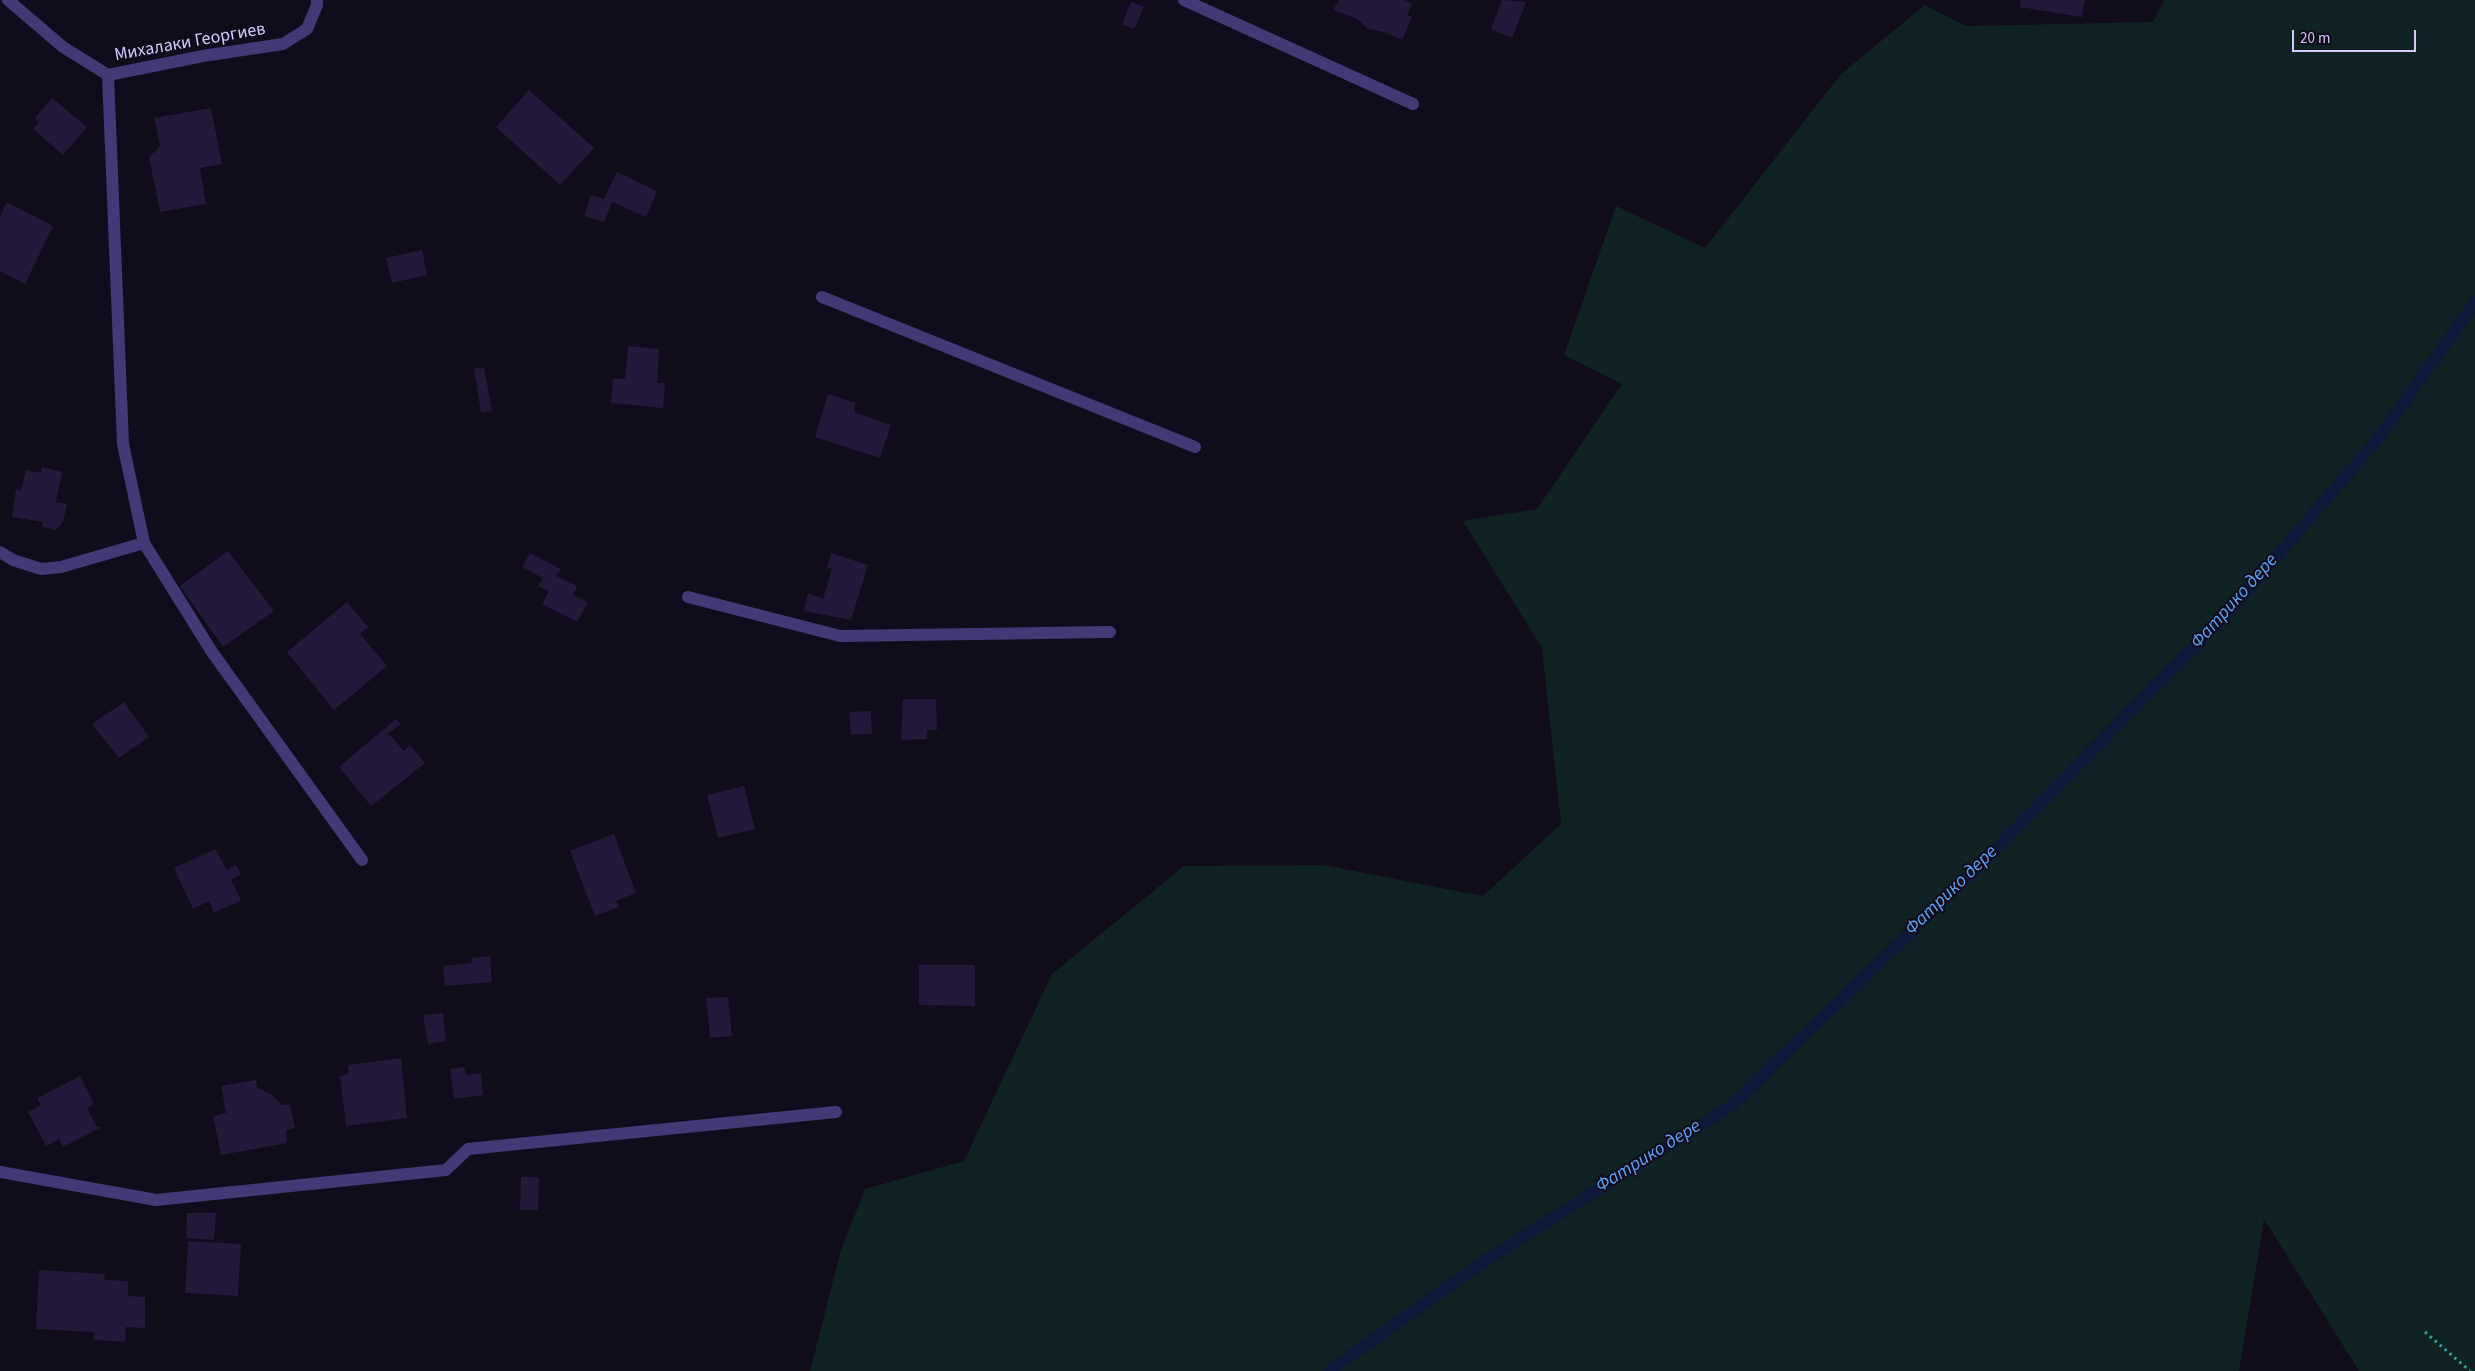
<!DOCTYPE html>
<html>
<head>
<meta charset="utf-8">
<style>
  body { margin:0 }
  #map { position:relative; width:2475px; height:1371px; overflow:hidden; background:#100c1b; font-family:"Source Sans 3",sans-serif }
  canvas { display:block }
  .scale { position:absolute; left:2292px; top:30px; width:124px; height:22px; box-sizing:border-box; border:2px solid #d3c9fc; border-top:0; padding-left:6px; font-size:15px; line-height:18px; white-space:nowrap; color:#d3c9fc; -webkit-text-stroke:4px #100c1b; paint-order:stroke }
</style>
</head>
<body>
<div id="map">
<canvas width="2475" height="1371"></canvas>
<div class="scale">20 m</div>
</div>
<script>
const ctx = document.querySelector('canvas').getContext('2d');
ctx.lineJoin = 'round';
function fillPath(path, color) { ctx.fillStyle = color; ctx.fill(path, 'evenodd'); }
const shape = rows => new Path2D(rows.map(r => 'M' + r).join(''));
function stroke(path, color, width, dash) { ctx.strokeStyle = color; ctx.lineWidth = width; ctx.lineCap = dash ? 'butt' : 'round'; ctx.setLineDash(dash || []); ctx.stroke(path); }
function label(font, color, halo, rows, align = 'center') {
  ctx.font = font + ' "Source Sans 3",sans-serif'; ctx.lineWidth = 4; ctx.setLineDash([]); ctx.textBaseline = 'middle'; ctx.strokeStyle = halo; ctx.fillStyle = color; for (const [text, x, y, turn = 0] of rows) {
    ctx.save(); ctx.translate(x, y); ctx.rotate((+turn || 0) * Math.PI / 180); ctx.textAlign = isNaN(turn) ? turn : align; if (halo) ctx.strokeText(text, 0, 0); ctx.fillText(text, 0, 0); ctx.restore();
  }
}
const green = shape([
  [2164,0,2475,0,2475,1371,2359,1371,2264,1219,2239,1371,810,1371,841,1250,865,1189,964,1161,1052,974,1184,866,1323,865,1483,896,1561,824,1542,648,1463,521,1537,509,1622,384,1564,355,1616,206,1705,248,1841,74,1925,5,1966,26,2153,22]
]);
const stream = shape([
  [1329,1371,1489,1258,1731,1106,1979,866,2231,609,2378,439,2475,302]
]);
const building = shape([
  [1339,0,1404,0,1412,4,1407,15,1412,17,1402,40,1384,32,1368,29,1357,19,1333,10],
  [1502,0,1526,2,1512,38,1491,29],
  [2021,0,2085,0,2082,17,2020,7],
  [1131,2,1144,7,1134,29,1122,24],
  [529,90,594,148,560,185,496,127],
  [52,98,87,127,63,155,33,129,39,122,35,118],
  [211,108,222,164,200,168,206,204,160,212,149,157,160,146,154,118],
  [617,172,657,191,646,217,612,202,604,222,584,216,591,195,604,199],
  [7,202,53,226,25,284,0,271,0,216],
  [422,250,427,275,392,283,386,258],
  [628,346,659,349,657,383,665,383,663,408,611,403,613,378,625,379],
  [484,367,492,411,481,413,474,369],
  [828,394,856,403,854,412,891,425,880,458,815,437],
  [42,467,62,472,56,502,67,504,63,522,56,530,42,527,43,522,12,517,16,489,21,491,26,470,41,473],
  [228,551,274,611,223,647,180,586],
  [530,553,561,569,556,576,577,586,573,595,588,602,577,622,542,604,549,591,538,586,543,578,522,567],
  [831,553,868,565,851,620,804,611,808,593,823,599,832,569,827,568],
  [347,602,368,627,360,634,387,666,334,710,287,652],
  [903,699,936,699,937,730,927,730,927,739,901,740],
  [124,702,149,737,119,758,92,724],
  [871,711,872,734,851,735,849,712],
  [396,719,401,724,386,735,391,736,404,751,410,745,425,763,371,806,339,767],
  [744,786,755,829,718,838,707,795],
  [614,834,636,893,616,901,619,907,595,916,570,851],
  [215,849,227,870,236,865,241,874,231,880,241,900,214,913,209,901,193,909,174,868],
  [490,956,492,982,445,986,443,966,472,963,471,958],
  [919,965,975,965,975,1006,919,1005],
  [728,997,732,1036,710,1038,706,998],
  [443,1013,446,1041,428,1044,423,1015],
  [401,1058,407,1118,346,1126,340,1076,349,1074,348,1065],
  [464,1067,466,1075,481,1073,483,1095,454,1099,450,1069],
  [80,1076,94,1104,87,1108,97,1127,102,1127,63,1147,59,1139,46,1146,28,1112,41,1105,37,1098],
  [256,1080,257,1088,271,1094,282,1105,290,1104,295,1128,286,1130,287,1143,221,1155,213,1116,226,1113,221,1086],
  [521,1177,539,1177,538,1210,520,1210],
  [187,1213,216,1213,214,1240,186,1238],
  [188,1241,241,1244,238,1296,185,1293],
  [39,1270,105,1274,104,1280,128,1281,128,1296,145,1297,145,1328,126,1327,125,1342,94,1340,94,1332,36,1329]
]);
const path = shape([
  [2425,1332,2470,1371]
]);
const service = shape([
  [1184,0,1413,104],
  [822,297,1195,447],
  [688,597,840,636,1110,632],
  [0,1172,156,1200,446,1170,468,1149,836,1112]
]);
const minor = shape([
  [8,0,63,47,108,75,203,56,283,44,307,29,317,5,317,0],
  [108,75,123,444,144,543,212,652,362,860],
  [0,552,13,560,41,569,61,567,144,543]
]);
const streetNames = [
  ["Михалаки Георгиев",190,43,-10]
];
const waterNames = [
  ["Фатрико дере",2235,602,-48],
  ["Фатрико дере",1952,891,-44],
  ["Фатрико дере",1649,1157,-32]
];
fillPath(green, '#0f2324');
stroke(stream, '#0d1a39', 12);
fillPath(building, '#23193a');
stroke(path, '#34a3a5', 3, [2.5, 4]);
stroke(service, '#413a77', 12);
stroke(minor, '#413a77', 12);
label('18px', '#d3c9fc', '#100c1b', streetNames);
label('italic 19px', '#5ea3f5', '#100c1b', waterNames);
</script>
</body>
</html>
